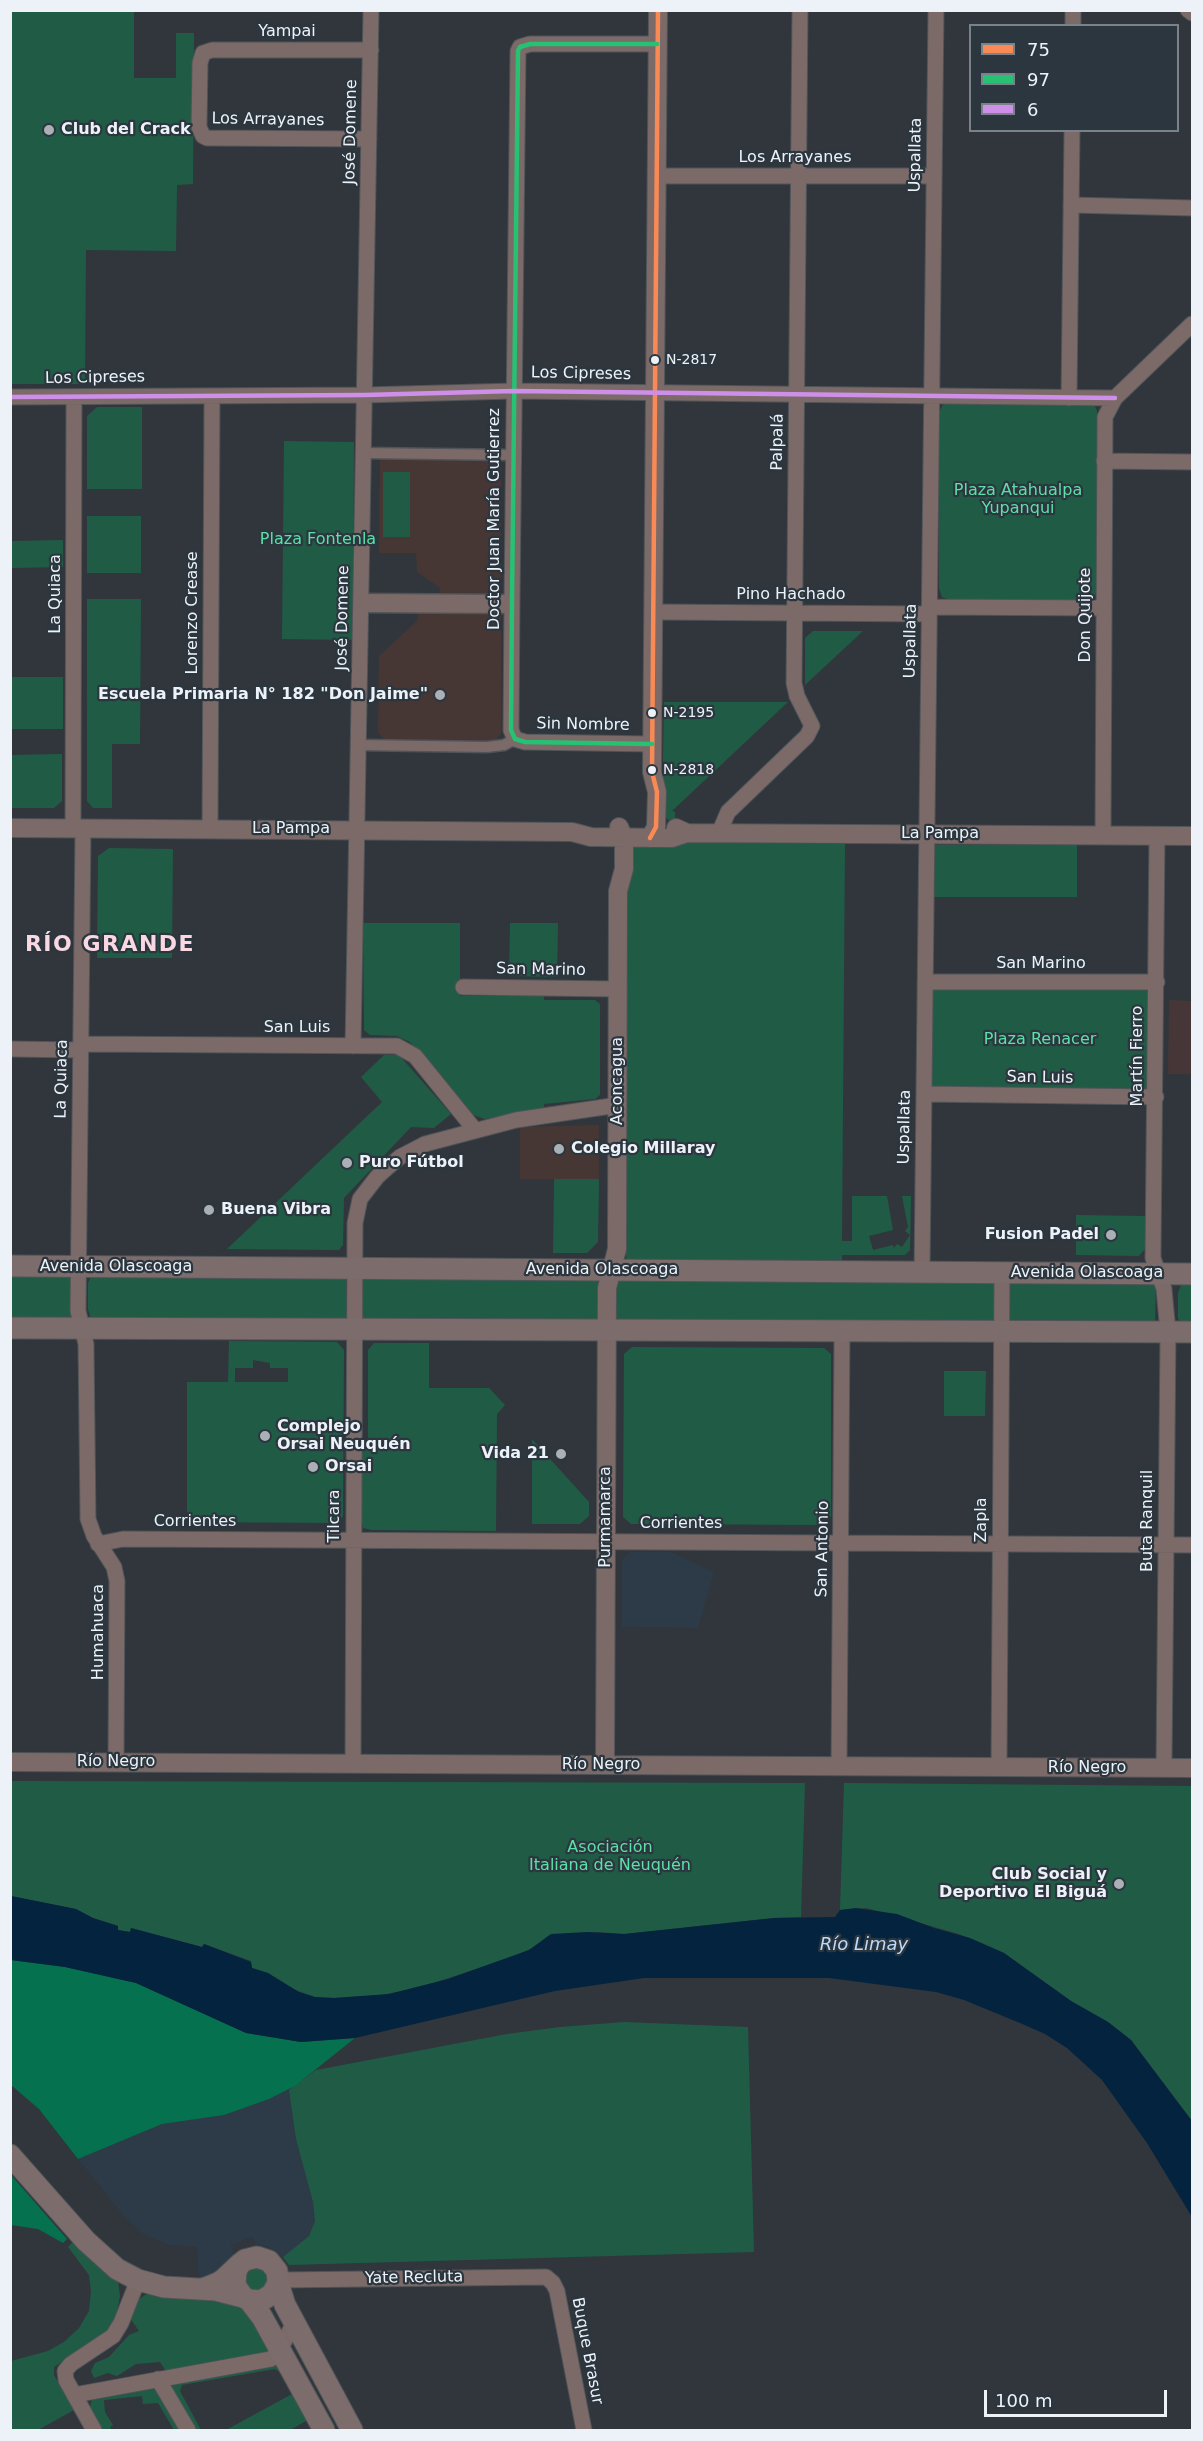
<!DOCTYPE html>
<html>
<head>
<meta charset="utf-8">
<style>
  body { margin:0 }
  #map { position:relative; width:1203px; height:2441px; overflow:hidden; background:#30363b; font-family:"DejaVu Sans",sans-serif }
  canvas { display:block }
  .frame { position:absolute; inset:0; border:12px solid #ecf2f8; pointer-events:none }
  .legend { position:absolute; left:969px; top:24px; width:210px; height:108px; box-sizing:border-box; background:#2c363f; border:2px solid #798189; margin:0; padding:8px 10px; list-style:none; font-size:18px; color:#ecf2f8 }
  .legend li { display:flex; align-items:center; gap:12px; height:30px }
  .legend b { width:30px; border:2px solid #798189 }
  .scale { position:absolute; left:984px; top:2390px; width:183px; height:27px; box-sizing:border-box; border:3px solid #ecf2f8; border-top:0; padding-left:8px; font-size:18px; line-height:21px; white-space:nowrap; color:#ecf2f8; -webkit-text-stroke:4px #2c363f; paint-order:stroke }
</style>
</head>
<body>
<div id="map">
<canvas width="1203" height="2441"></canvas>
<div class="frame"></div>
<ul class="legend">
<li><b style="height:8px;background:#f98a56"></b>75</li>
<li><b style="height:8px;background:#26c172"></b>97</li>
<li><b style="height:8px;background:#ce8fe9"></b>6</li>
</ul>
<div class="scale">100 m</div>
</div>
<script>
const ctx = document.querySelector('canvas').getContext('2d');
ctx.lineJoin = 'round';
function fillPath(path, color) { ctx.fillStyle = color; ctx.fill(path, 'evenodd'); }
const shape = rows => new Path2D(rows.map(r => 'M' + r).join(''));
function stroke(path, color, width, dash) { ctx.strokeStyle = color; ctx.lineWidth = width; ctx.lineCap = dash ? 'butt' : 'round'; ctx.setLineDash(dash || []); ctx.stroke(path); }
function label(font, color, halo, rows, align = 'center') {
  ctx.font = font + ' "DejaVu Sans",sans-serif'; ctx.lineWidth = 4.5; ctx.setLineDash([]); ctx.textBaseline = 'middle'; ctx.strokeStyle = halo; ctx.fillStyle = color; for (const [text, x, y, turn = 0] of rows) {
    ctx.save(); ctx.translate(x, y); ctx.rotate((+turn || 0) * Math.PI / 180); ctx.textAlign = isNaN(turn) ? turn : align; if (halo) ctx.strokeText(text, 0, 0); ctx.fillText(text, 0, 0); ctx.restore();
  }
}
const built = shape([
  [630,1552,671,1552,714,1572,698,1628,622,1627,622,1560],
  [289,2090,296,2139,313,2202,315,2221,309,2236,283,2257,269,2247,256,2244,252,2237,231,2245,235,2258,224,2272,199,2280,197,2247,169,2245,143,2234,122,2214,78,2159,162,2124,224,2115]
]);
const education = shape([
  [380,459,495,459,501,465,501,590,495,594,440,595,440,588,417,572,416,553,379,553],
  [418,613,501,613,501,734,493,742,385,740,378,733,379,656,417,621],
  [599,1125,599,1179,520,1179,520,1127]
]);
const medical = shape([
  [1169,1000,1192,1001,1192,1074,1168,1074]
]);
const green = shape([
  [10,11,134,11,134,78,176,78,176,33,194,33,193,184,177,185,176,251,86,250,85,384,11,384],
  [944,403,1094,404,1097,411,1097,590,1094,598,1086,600,950,600,942,597,939,588,939,412],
  [97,407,142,407,142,489,87,489,87,416],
  [284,441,354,442,353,640,282,639],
  [383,472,410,472,410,537,383,537],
  [87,516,141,516,141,573,87,573],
  [63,540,63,567,11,568,11,541],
  [87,599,141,599,140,744,112,744,112,808,93,808,87,801],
  [813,631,863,631,805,685,805,638],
  [10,677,63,677,63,729,11,729],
  [664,702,788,702,672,811,675,812,675,822,668,820,662,811],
  [62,754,62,801,54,808,11,808,11,755],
  [639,842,845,844,842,1241,852,1241,852,1196,887,1196,893,1230,869,1236,873,1250,893,1245,894,1248,897,1244,902,1247,910,1235,905,1231,908,1227,902,1196,911,1196,910,1250,905,1255,842,1255,842,1265,628,1263,625,1252,628,853,629,847],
  [935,845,1077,845,1077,897,930,897,933,846],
  [109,848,173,849,172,958,97,958,98,856],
  [363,923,460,923,460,996,544,996,544,1000,595,1000,600,1004,600,1095,595,1099,544,1104,544,1109,485,1119,473,1115,410,1042,397,1036,370,1035,364,1030],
  [510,923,558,923,557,977,509,976],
  [933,989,1146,990,1148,992,1148,1089,933,1090,929,1083,930,992],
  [384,1055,399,1055,451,1114,434,1128,411,1127,344,1198,343,1245,339,1250,227,1249,382,1102,361,1077],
  [554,1179,599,1179,598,1242,587,1253,553,1253],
  [1076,1215,1145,1216,1145,1249,1139,1256,1076,1255],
  [11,1273,70,1277,72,1280,71,1319,11,1323],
  [92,1275,346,1277,347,1317,346,1320,91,1319,88,1309,88,1283],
  [364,1277,600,1280,600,1320,363,1320,360,1315,361,1280],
  [1148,1279,1156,1285,1155,1323,1010,1321,1009,1287,1011,1282],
  [617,1280,993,1282,995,1286,995,1311,993,1321,616,1320,614,1291],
  [1192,1281,1192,1325,1180,1322,1178,1318,1178,1293,1182,1282],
  [229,1341,337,1342,344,1350,343,1516,336,1523,187,1522,187,1382,228,1382],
  [253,1360,270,1363,270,1368,288,1368,288,1382,235,1382,235,1368,253,1368],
  [374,1343,429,1343,429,1388,489,1388,505,1405,497,1414,496,1531,372,1530,363,1528,361,1519,361,1445,368,1444,368,1350],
  [632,1347,824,1348,831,1354,831,1516,824,1525,631,1524,623,1517,624,1354],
  [944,1371,986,1371,985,1416,944,1416],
  [532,1439,589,1502,589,1516,580,1524,532,1524],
  [11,1781,805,1783,801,1917,774,1918,624,1934,598,1932,548,1936,537,1946,510,1958,418,1988,381,1995,334,1998,315,1997,290,1988,268,1973,252,1968,251,1961,204,1944,202,1947,131,1928,130,1932,118,1930,118,1926,93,1918,76,1909,11,1896],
  [844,1783,1192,1786,1192,2121,1131,2040,1108,2022,1071,2001,1004,1953,959,1934,867,1908,840,1910],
  [624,2022,748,2027,754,2252,289,2265,283,2257,309,2236,315,2221,313,2202,296,2139,289,2090,316,2070,507,2034,560,2027],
  [75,2239,118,2281,120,2296,116,2318,110,2329,99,2338,54,2367,54,2375,74,2410,38,2430,11,2430,11,2361,48,2351,64,2342,79,2328,89,2311,91,2291,89,2275,68,2247],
  [255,2266,267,2271,270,2284,256,2293,245,2287,244,2274],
  [148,2293,242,2303,270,2352,166,2371,160,2362,136,2364,117,2376,108,2373,94,2378,91,2371,95,2363,109,2357,129,2335,139,2331,130,2318,138,2300],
  [281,2365,317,2430,312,2430,306,2421,290,2430,226,2430,292,2394,280,2372,275,2369,182,2385,180,2391,201,2430,194,2430,167,2384],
  [155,2387,182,2430,174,2430,158,2403,143,2404,142,2396,104,2400,105,2412,113,2425,110,2427,112,2430,103,2430,90,2407,92,2399]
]);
const forest = shape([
  [11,1960,65,1967,136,1983,246,2033,301,2042,355,2038,295,2086,269,2099,224,2115,162,2124,78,2159,39,2109,11,2085],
  [11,2175,67,2239,63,2243,38,2229,11,2225]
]);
const water = shape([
  [11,1896,76,1909,93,1918,118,1926,118,1930,130,1932,131,1928,202,1947,204,1944,251,1962,252,1968,268,1973,299,1992,315,1997,334,1998,389,1994,448,1979,529,1950,551,1934,587,1932,624,1934,774,1918,835,1917,840,1910,856,1908,897,1914,934,1928,970,1938,1004,1953,1071,2001,1108,2022,1131,2040,1192,2121,1192,2217,1147,2143,1102,2080,1067,2048,1045,2034,1020,2023,964,2000,936,1992,829,1978,644,1978,555,1991,355,2038,301,2042,246,2033,136,1983,65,1967,11,1960]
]);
const pedestrian = shape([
  [364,453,513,455],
  [361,599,512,600],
  [361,607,512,608],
  [359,745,487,747,504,745,515,739]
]);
const minor = shape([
  [1188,10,1192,13],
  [1073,26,1073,10],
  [369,139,207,138,203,136,199,127,200,63,203,53,212,50,371,50],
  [656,176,934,176],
  [1071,205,1192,208],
  [10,397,365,395,514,391,1115,398],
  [1069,398,1072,130],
  [1104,461,1192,462],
  [929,607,1104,608],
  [653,612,929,614],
  [652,744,525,742,515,739,511,730,512,600,518,51,520,47,530,44,657,44],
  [73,828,74,397],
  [83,829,78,1311,86,1344,88,1519,94,1536,114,1567,117,1581,116,1762],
  [210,829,212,396],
  [719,833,728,812,807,736,812,726,797,696,794,683,800,10],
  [1103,835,1105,417,1115,398,1192,324],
  [1157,836,1153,1258,1164,1289,1168,1332,1164,1768],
  [925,982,1157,982],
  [463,987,618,989],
  [81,1044,397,1046,415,1056,475,1130],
  [353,1046,371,10],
  [10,1049,80,1050],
  [924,1094,1156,1097],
  [922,1272,936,10],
  [98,1544,123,1539,1192,1545],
  [353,1764,355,1223,360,1199,377,1177,388,1167,400,1157,425,1144,516,1120,618,1105],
  [839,1766,842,1331],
  [999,1767,1002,1272],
  [278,2280,546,2277,553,2283,557,2291,584,2430],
  [158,2379,188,2430],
  [74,2395,271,2359,280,2350,294,2322],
  [94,2430,66,2380,65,2371,71,2364,113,2336,121,2323,138,2280]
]);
const tertiary = shape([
  [10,828,572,832,591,837,672,838,687,833],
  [676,828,687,833,1192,836],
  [650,838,656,827,657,792,652,772,658,10],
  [10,1762,1192,1768],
  [605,1765,607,1288,617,1249,618,891,624,869,624,838,619,827]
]);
const secondary = shape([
  [10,1266,1192,1274],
  [10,1328,1192,1332],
  [10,2155,86,2241,117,2269,138,2280,164,2287,216,2290,243,2297],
  [278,2283,285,2305,352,2430],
  [203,2289,218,2283,224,2279,240,2264,245,2260,257,2257,269,2261,277,2271,278,2283,272,2294,261,2301,249,2300,243,2297,235,2285,236,2271,240,2264],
  [249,2300,262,2317,324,2430]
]);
const bus1 = shape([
  [650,838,656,827,657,792,652,772,658,10]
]);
const bus2 = shape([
  [652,744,525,742,515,739,511,730,512,600,518,51,520,47,530,44,657,44]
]);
const bus3 = shape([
  [10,397,365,395,514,391,1115,398]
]);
const markers = [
  [49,130,6,"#aab0b6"],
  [655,360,5,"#ecf2f8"],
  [440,695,6,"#aab0b6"],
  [652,713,5,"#ecf2f8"],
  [652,770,5,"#ecf2f8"],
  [559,1149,6,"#aab0b6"],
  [347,1163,6,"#aab0b6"],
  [209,1210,6,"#aab0b6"],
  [1111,1235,6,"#aab0b6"],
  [265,1436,6,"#aab0b6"],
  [561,1454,6,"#aab0b6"],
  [313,1467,6,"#aab0b6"],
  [1119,1884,6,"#aab0b6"]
];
const busNames = [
  ["N-2817",666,360],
  ["N-2195",663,713],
  ["N-2818",663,770]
];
const streetNames = [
  ["Yampai",287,32],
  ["Los Arrayanes",268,120,1],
  ["José Domene",351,132,-89],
  ["Uspallata",916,155,-89],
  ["Los Arrayanes",795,158],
  ["Los Cipreses",581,374,1],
  ["Los Cipreses",95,378,-1],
  ["Palpalá",778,442,-89],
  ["Doctor Juan María Gutierrez",495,519,-90],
  ["La Quiaca",56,594,-90],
  ["Pino Hachado",791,595],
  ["Lorenzo Crease",193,613,-90],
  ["Don Quijote",1086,615,-90],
  ["José Domene",343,618,-89],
  ["Uspallata",911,641,-89],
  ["Sin Nombre",583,725,1],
  ["La Pampa",291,829],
  ["La Pampa",940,834],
  ["San Marino",1041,964],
  ["San Marino",541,970,1],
  ["San Luis",297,1028],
  ["Martín Fierro",1138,1056,-90],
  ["San Luis",1040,1078,1],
  ["La Quiaca",62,1079,-89],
  ["Aconcagua",618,1081,-90],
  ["Uspallata",905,1127,-89],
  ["Avenida Olascoaga",116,1267],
  ["Avenida Olascoaga",602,1270],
  ["Avenida Olascoaga",1087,1273],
  ["Tilcara",335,1516,-90],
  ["Purmamarca",606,1517,-90],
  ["Zapla",982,1520,-90],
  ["Buta Ranquil",1148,1521,-90],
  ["Corrientes",195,1522],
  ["Corrientes",681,1524],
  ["San Antonio",823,1549,-89],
  ["Humahuaca",99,1632,-90],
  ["Río Negro",116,1762],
  ["Río Negro",601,1765],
  ["Río Negro",1087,1768],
  ["Yate Recluta",414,2278,-1],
  ["Buque Brasur",587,2351,79]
];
const poiNames = [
  ["Club del Crack",61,130],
  ["Escuela Primaria N° 182 \"Don Jaime\"",428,695,"right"],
  ["Colegio Millaray",571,1149],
  ["Puro Fútbol",359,1163],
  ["Buena Vibra",221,1210],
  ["Fusion Padel",1099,1235,"right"],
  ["Complejo",277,1427],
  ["Orsai Neuquén",277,1445],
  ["Vida 21",549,1454,"right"],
  ["Orsai",325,1467],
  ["Club Social y",1107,1875,"right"],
  ["Deportivo El Biguá",1107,1893,"right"]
];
const parkNames = [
  ["Plaza Atahualpa",1018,491],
  ["Yupanqui",1018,509],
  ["Plaza Fontenla",318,540],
  ["Plaza Renacer",1040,1040],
  ["Asociación",610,1848],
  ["Italiana de Neuquén",610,1866]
];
const waterNames = [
  ["Río Limay",864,1945]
];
const districtNames = [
  ["RÍO GRANDE",110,945]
];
fillPath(built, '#2d3a47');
fillPath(education, '#473734');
fillPath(medical, '#473638');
fillPath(green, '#205c45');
fillPath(forest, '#06714f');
fillPath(water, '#04233f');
stroke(pedestrian, '#4f5458', 13);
stroke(minor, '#4f5458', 17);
stroke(tertiary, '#4f5458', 20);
stroke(secondary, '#4f5458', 23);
stroke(pedestrian, '#7b6a68', 10);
stroke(minor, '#7b6a68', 15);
stroke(tertiary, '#7b6a68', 18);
stroke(secondary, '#7c6c6b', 21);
stroke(bus1, '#f98a56', 4.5);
stroke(bus2, '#26c172', 4.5);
stroke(bus3, '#ce8fe9', 4.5);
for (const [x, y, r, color] of markers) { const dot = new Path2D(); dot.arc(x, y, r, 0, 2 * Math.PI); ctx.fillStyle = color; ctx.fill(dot); stroke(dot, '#2c363f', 2); }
label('14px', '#ecf2f8', '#2c363f', busNames, 'left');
label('16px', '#ecf2f8', '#2c363f', streetNames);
label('bold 16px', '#ecf2f8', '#2c363f', poiNames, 'left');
label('16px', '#5ce0a7', '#2c363f', parkNames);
label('italic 18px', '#bbdbfc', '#2c363f', waterNames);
ctx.letterSpacing = '1.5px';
label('bold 22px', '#fad8e1', '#2c363f', districtNames);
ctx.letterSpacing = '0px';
</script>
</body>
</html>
